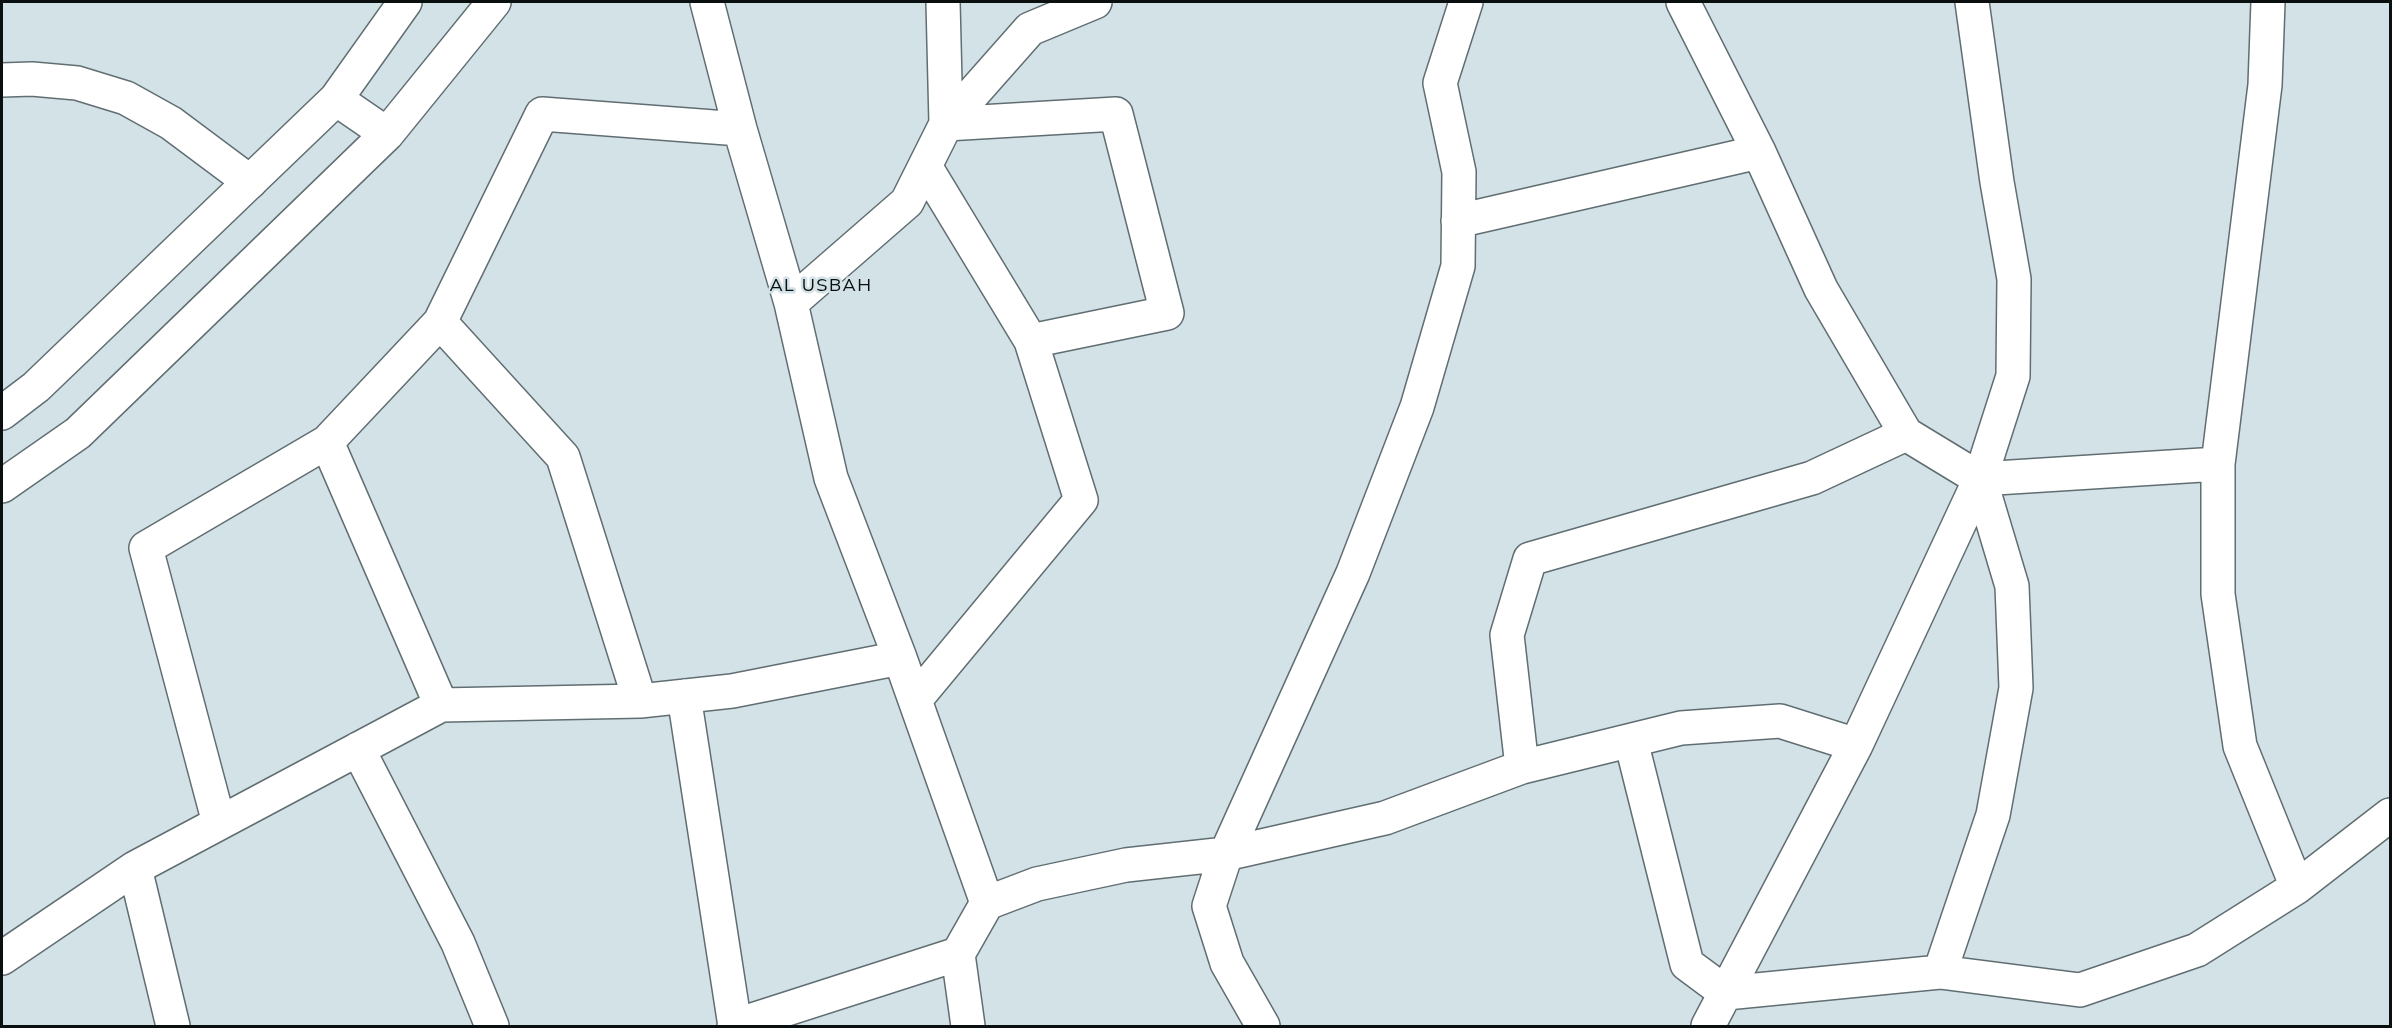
<!DOCTYPE html>
<html>
<head>
<meta charset="utf-8">
<style>
  body { margin:0 }
  #map { position:relative; width:2392px; height:1028px; overflow:hidden; background:#d3e2e7; font-family:Mulish,sans-serif }
  canvas { display:block }
  .frame { position:absolute; inset:0; border:3px solid #0a0f10; pointer-events:none }
</style>
</head>
<body>
<div id="map">
<canvas width="2392" height="1028"></canvas>
<div class="frame"></div>
</div>
<script>
const ctx = document.querySelector('canvas').getContext('2d');
ctx.lineJoin = 'round';
const shape = rows => new Path2D(rows.map(r => 'M' + r).join(''));
function stroke(path, color, width, dash) { ctx.strokeStyle = color; ctx.lineWidth = width; ctx.lineCap = dash ? 'butt' : 'round'; ctx.setLineDash(dash || []); ctx.stroke(path); }
function label(font, color, halo, rows, align = 'center') {
  ctx.font = font + ' Mulish,sans-serif'; ctx.lineWidth = 5; ctx.setLineDash([]); ctx.textBaseline = 'middle'; ctx.strokeStyle = halo; ctx.fillStyle = color; for (const [text, x, y, turn = 0] of rows) {
    ctx.save(); ctx.translate(x, y); ctx.rotate((+turn || 0) * Math.PI / 180); ctx.textAlign = isNaN(turn) ? turn : align; if (halo) ctx.strokeText(text, 0, 0); ctx.fillText(text, 0, 0); ctx.restore();
  }
}
const minor = shape([
  [707,2,740,129,791,303,831,478,900,658,987,903],
  [943,2,946,124,1116,114,1167,313,1031,341],
  [1683,2,1759,152,1821,289,1906,434,1980,479,2218,464],
  [2268,2,2265,85,2218,464,2218,594,2240,746,2297,887],
  [2,80,32,79,77,83,126,98,171,123,250,182],
  [1458,221,1759,152],
  [791,303,907,202,946,124,1030,29,1095,2],
  [440,322,563,457,640,701],
  [327,442,441,705],
  [684,696,735,1026],
  [915,700,1081,500,1031,341,925,166],
  [1631,741,1687,964,1726,993,1940,972,2080,990,2197,950,2297,887,2390,815],
  [358,749,458,943,492,1026],
  [1522,767,1507,635,1530,559,1812,478,1906,434],
  [219,823,146,548,327,442,440,322,542,114,740,129],
  [135,868,173,1026],
  [2,958,135,868,441,705,640,701,732,691,900,658],
  [1940,972,1993,815,2016,688,2012,586,1980,479],
  [734,1026,958,954],
  [968,1026,958,954,987,903,1037,884,1126,865,1226,854,1385,818,1522,767,1681,728,1780,721,1856,745],
  [1263,1026,1227,963,1209,906,1226,854,1353,573,1417,407,1458,266,1459,172,1440,83,1466,2],
  [1708,1026,1856,745,1980,479,2013,376,2014,279,1997,182,1972,2]
]);
const major = shape([
  [336,99,387,134],
  [2,413,36,387,336,99,405,2],
  [2,486,78,433,387,134,494,2]
]);
const neighbourhoodNames = [
  ["AL USBAH",821,286]
];
stroke(minor, '#606e72', 36);
stroke(major, '#606e72', 36);
stroke(minor, '#fff', 33);
stroke(major, '#fff', 33);
ctx.letterSpacing = '1.5px';
label('18px', '#0a0f10', '#d3e2e7', neighbourhoodNames);
ctx.letterSpacing = '0px';
</script>
</body>
</html>
